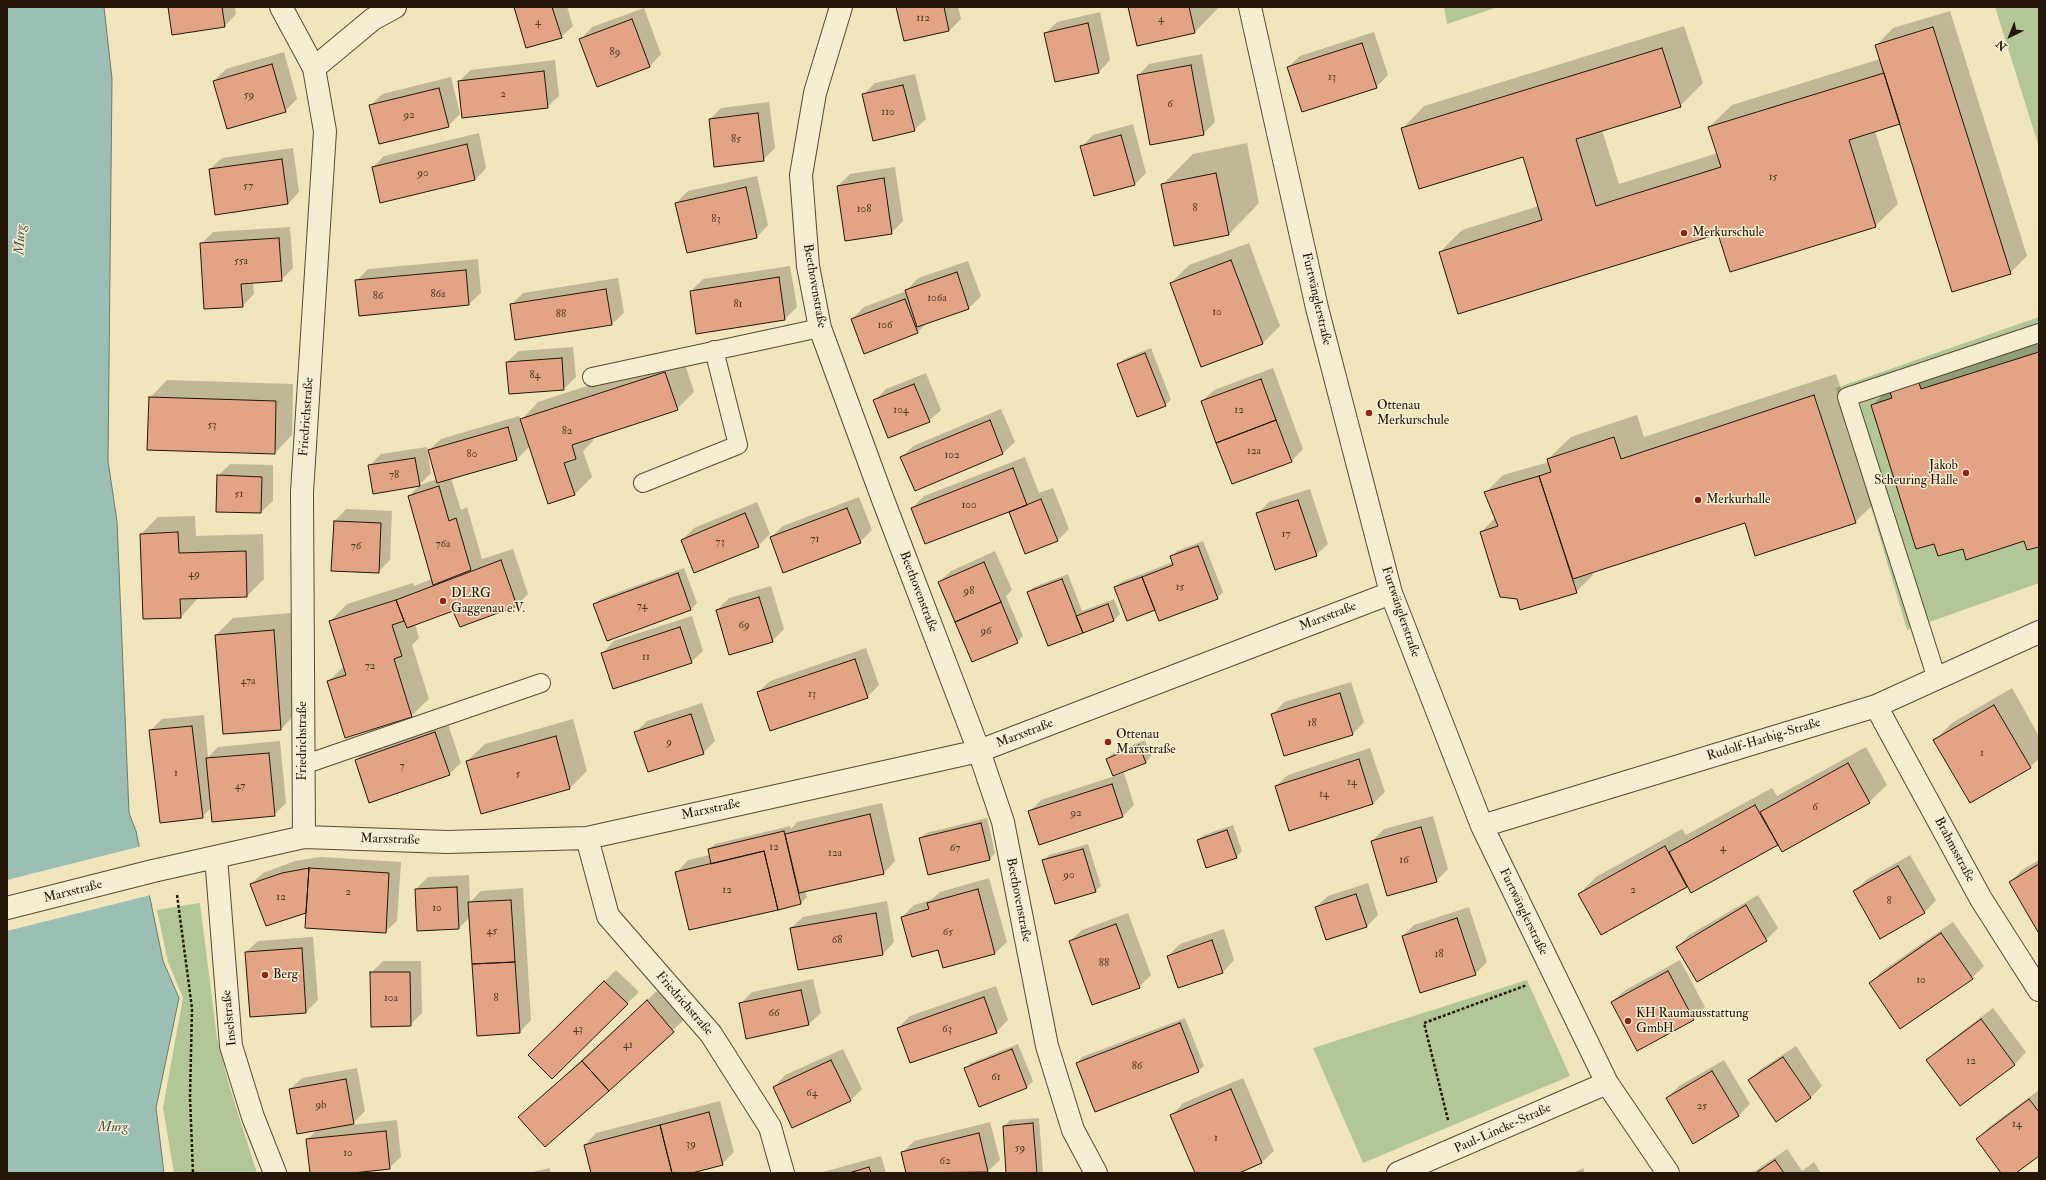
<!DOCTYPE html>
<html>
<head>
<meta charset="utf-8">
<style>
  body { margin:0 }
  #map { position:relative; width:2046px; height:1180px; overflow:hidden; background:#f1e5bc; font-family:"IM FELL Double Pica",serif }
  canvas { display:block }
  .frame { position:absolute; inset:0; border:8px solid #231607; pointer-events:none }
  .north { position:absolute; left:1990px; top:16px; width:40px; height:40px; -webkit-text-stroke:3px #f6eed3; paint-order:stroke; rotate:223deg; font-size:11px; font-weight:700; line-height:16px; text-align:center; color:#231607 }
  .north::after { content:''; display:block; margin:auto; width:14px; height:18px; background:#231607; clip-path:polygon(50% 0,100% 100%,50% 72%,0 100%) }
</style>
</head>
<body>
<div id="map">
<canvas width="2046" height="1180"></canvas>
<div class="frame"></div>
<div class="north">N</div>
</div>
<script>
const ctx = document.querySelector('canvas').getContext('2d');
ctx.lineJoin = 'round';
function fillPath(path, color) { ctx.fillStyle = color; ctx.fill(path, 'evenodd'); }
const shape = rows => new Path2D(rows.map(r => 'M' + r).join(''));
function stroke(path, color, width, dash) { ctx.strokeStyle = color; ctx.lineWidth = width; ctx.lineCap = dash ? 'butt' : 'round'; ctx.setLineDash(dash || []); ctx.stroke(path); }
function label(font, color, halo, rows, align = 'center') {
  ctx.font = font + ' "IM FELL Double Pica",serif'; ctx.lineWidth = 3; ctx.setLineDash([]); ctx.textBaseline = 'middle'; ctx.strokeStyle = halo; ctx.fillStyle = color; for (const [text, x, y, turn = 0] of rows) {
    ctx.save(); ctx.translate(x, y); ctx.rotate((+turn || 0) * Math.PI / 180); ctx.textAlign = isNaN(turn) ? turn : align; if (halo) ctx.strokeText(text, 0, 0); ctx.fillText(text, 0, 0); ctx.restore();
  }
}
const green = shape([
  [1444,7,1498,7,1447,24],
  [1995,7,2039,7,2039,147],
  [2039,317,2039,583,1907,630,1836,388],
  [200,903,217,1038,229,1085,257,1173,174,1173,163,1108,183,998,168,962,157,910],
  [1527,980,1570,1076,1363,1163,1313,1048]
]);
const water = shape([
  [7,7,104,7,112,79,108,461,117,521,129,813,136,831,163,961,179,998,156,1108,164,1173,7,1173,7,7]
]);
const pier = shape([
  [142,846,151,895,7,931,7,880]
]);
const shadow = shape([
  [169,7,235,7,236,14,225,26],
  [515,7,567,7,573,26,561,37],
  [897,7,958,7,961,19,949,31,905,40],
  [1129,7,1219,7,1195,32],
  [644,8,661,54,650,66,581,39,592,27],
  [1950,11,2027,256,2010,273,1900,123,1875,131,1898,204,1875,226,1719,232,1440,252,1462,230,1539,206,1524,156,1402,129,1424,106,1684,26,1703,83,1680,106,1602,130,1619,184,1718,153,1709,127,1732,105,1880,59,1876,46,1893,28],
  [1100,12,1110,60,1099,72,1045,34,1057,22],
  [1374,32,1388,75,1376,87,1288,67,1300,56],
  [284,52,297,99,285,111,214,81,226,69],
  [1202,54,1215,122,1203,134,1138,76,1149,64],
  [555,60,559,96,547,107,459,81,471,70],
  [915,74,926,119,914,130,863,95,875,83],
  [451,77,460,114,448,126,371,105,382,94],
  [769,102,775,148,763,160,710,119,721,108],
  [1133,124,1146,173,1135,184,1081,147,1093,135],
  [479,133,486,168,475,180,373,167,384,156],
  [1247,143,1259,203,1229,234,1162,185,1193,154],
  [293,148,299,192,288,204,210,169,222,158],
  [895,167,903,221,891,233,838,186,850,174],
  [757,176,768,225,757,237,687,252,676,203,688,191],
  [290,227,293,268,281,280,253,282,254,294,242,306,201,244,213,232],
  [1249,243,1280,326,1263,343,1171,283,1189,265],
  [478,259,481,293,469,304,360,315,356,281,368,269],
  [968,261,981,296,969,308,928,322,918,332,852,319,864,307,906,291,918,278],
  [790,266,797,307,785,319,697,333,691,291,703,279],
  [618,278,624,313,612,324,511,305,523,293],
  [2039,337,2039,546,2025,540,1963,547,1934,543,1872,406,1894,383],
  [573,347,576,377,564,389,507,362,519,351],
  [1151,348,1171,400,1165,405,1118,365,1124,359],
  [682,355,694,392,677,409,592,437,593,441,583,451,592,477,575,494,530,446,517,459,451,478,461,510,467,507,482,559,513,549,528,594,516,606,454,609,415,624,419,638,412,645,429,699,411,716,328,682,344,666,330,621,347,604,413,583,414,586,432,579,409,496,420,485,437,479,429,450,441,439,519,416,521,420,538,402],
  [1273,368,1303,449,1292,461,1202,401,1214,390],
  [926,373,941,410,929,421,874,401,886,389],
  [1836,374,1878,500,1855,522,1745,522,1592,572,1593,575,1576,592,1517,598,1481,532,1495,518,1486,492,1503,475,1549,462,1548,459,1571,437,1637,415,1644,437],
  [167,380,293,384,292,435,275,453,150,398],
  [1001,409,1015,442,1003,453,915,490,902,457,913,446],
  [427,447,431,473,419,485,369,466,381,454],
  [1025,457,1039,493,1053,488,1069,529,1057,541,1026,553,1009,511,912,508,924,496],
  [230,464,273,465,273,501,261,512,218,476],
  [1310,489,1328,544,1316,555,1257,514,1269,502],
  [859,497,872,530,860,542,771,537,783,526],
  [757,502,770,534,758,546,682,540,694,528],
  [346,509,392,511,390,560,378,572,335,521],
  [195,516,196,536,263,534,264,579,247,596,198,598,181,617,141,534,158,517],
  [1203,541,1223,592,1217,598,1155,609,1115,587,1121,582,1173,562,1171,557,1177,551],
  [995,551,1012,590,1006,596,1023,636,1017,642,939,582,951,571],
  [684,568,697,603,691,609,607,640,594,605,600,599],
  [1068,574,1082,611,1114,599,1120,614,1114,620,1048,645,1028,592,1034,587],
  [771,586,784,629,772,641,717,610,729,598],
  [291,613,298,711,281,729,223,733,216,635,233,618],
  [692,616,703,651,691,662,602,653,614,641],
  [866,648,879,685,867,697,758,692,770,681],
  [1351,682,1364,722,1353,734,1273,714,1284,702],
  [2012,688,2039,736,2039,759,2030,767,1935,740,1952,723],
  [702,703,715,741,703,753,636,732,647,721],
  [204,715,208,757,218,747,280,741,286,803,274,815,211,808,202,817,150,731,162,719],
  [573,719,587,771,570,788,482,813,467,761,485,744],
  [447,721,461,763,449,774,356,760,368,748],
  [1145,740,1151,756,1146,762,1113,774,1107,759,1113,753],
  [1866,747,1887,785,1869,802,1779,844,1691,891,1688,886,1602,934,1579,894,1596,877,1682,829,1686,835,1772,788,1777,796],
  [1370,748,1385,792,1373,804,1290,830,1276,786,1288,775],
  [1124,773,1134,805,1123,816,1029,812,1041,800],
  [882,803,895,861,884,873,805,891,807,897,801,903,690,929,677,872,688,860,710,855,709,849,715,844,790,826,791,829,797,822],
  [1433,816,1448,869,1436,881,1372,841,1384,829],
  [987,818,995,853,990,859,920,839,926,833],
  [1233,825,1242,851,1236,857,1198,840,1204,835],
  [1088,844,1101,886,1095,891,1043,861,1049,855],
  [1910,855,1936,900,1925,912,1880,938,1854,892,1866,880],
  [321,857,401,862,397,921,385,932,307,912,251,884,263,873,295,861],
  [2039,860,2039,930,2010,882,2022,870],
  [469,875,470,902,481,891,523,888,531,1020,520,1032,470,917,459,928,418,930,416,889,428,877],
  [989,878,1007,942,995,953,944,967,938,949,902,917,914,905,931,900,940,892],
  [1368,883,1378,915,1367,926,1316,907,1328,896],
  [1758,895,1778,928,1766,940,1677,947,1689,935],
  [887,901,894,942,883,954,791,928,803,917],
  [1469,907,1487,962,1475,974,1403,936,1414,925],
  [1128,913,1151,975,1139,987,1070,941,1082,930],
  [1953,922,1984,966,1972,978,1870,983,1882,971],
  [1224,929,1234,960,1223,972,1179,987,1168,956,1180,944],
  [313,937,318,1000,306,1012,251,1016,246,952,258,941],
  [1680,960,1705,1007,1694,1019,1638,1049,1612,1002,1624,991],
  [383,961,421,961,422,1013,410,1025,371,973],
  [616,970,639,992,552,1077,530,1055],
  [813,979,821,1013,809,1024,747,1038,740,1004,752,992],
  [996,986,1008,1020,996,1032,898,1028,910,1016],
  [659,989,685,1019,545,1146,519,1117],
  [1993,1008,2026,1052,2015,1064,1960,1105,1927,1060,1939,1049],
  [1185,1018,1204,1066,1198,1071,1077,1063,1082,1057],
  [1018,1044,1033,1081,1027,1087,980,1106,965,1069,971,1063],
  [1796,1046,1822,1086,1811,1097,1777,1120,1750,1080,1761,1069],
  [843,1049,862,1089,850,1101,774,1087,785,1075],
  [1724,1060,1750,1104,1738,1116,1667,1098,1679,1086],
  [357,1068,365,1111,351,1125,397,1120,401,1157,389,1168,343,1173,311,1173,307,1140,318,1129,290,1089,302,1078],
  [1243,1078,1274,1151,1262,1162,1237,1173,1196,1173,1172,1115,1183,1103],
  [2039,1090,2039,1155,2014,1173,2002,1173,1977,1139,1989,1127],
  [720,1101,734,1152,722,1164,688,1173,592,1173,585,1145,596,1133],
  [1039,1118,1043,1173,1007,1173,1004,1126,1010,1120],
  [990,1122,1000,1160,988,1171,980,1173,907,1173,902,1153,914,1141],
  [1787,1149,1802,1171,1814,1162,1821,1173,1752,1173],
  [881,1156,886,1173,822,1173,823,1172],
  [550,1168,551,1173,528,1173],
  [1583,1168,1585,1173,1573,1173]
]);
const building = shape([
  [168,7,222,7,225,27,172,35,168,7],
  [514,7,552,7,562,38,526,48,514,7],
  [896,7,944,7,949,31,904,41,896,7],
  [1128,7,1189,7,1195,33,1137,46,1128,7],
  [632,19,650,67,597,87,579,39,632,19],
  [1088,23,1099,73,1055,82,1044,33,1088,23],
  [1933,27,2011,274,1952,292,1875,45,1933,27],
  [1362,43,1377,88,1302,112,1287,67,1362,43],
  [1662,48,1681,107,1576,139,1596,206,1721,167,1708,127,1884,73,1900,124,1849,140,1876,227,1730,272,1718,234,1458,314,1439,252,1542,220,1523,157,1419,189,1401,128,1662,48],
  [272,64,286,112,227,129,213,81,272,64],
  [1191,65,1204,135,1150,145,1137,75,1191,65],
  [544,71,548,108,462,118,458,81,544,71],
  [903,85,915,131,873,141,862,94,903,85],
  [439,88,449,127,379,144,369,105,439,88],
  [758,113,764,161,714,167,709,119,758,113],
  [1121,135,1135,185,1094,196,1080,146,1121,135],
  [467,144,475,180,380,203,372,167,467,144],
  [282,159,288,204,215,215,209,169,282,159],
  [1216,173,1229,235,1174,246,1161,184,1216,173],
  [884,178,892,234,845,241,837,186,884,178],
  [746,187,757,238,687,253,675,203,746,187],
  [279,238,282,281,241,284,243,307,204,309,200,243,279,238],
  [1231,260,1263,344,1201,367,1170,283,1231,260],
  [466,270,469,305,359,316,355,280,466,270],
  [957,272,969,309,917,327,905,290,957,272],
  [779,277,785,320,696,334,690,291,779,277],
  [606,289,612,325,515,340,510,304,606,289],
  [905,299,918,333,864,354,851,319,905,299],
  [2039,352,2039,547,2027,550,2024,541,1966,560,1963,549,1938,556,1934,544,1916,549,1871,405,1892,398,1889,389,1918,380,1921,389,2039,352],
  [1145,353,1166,406,1137,417,1117,364,1145,353],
  [562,358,564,390,509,394,506,362,562,358],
  [665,372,678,410,572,445,576,459,564,463,575,495,548,504,520,419,665,372],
  [1261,379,1276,420,1216,443,1201,401,1261,379],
  [914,384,930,422,888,438,873,400,914,384],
  [1814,395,1856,523,1755,556,1745,523,1573,579,1539,476,1551,472,1547,459,1614,437,1621,459,1814,395],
  [149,397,276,401,275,454,147,450,149,397],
  [990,420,1003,454,915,491,900,457,990,420],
  [1276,420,1292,462,1232,484,1216,443,1276,420],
  [508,427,517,460,437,483,428,450,508,427],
  [415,458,420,486,373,494,368,465,415,458],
  [1013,468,1027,505,925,544,911,508,1013,468],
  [217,475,262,477,261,513,216,512,217,475],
  [1539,476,1577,593,1520,610,1517,599,1500,597,1480,532,1498,526,1484,492,1539,476],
  [439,486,449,521,456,518,471,570,433,585,408,496,439,486],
  [1041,499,1058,541,1025,554,1009,512,1041,499],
  [1298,500,1317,556,1275,570,1256,513,1298,500],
  [847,508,861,543,783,573,770,537,847,508],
  [745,513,759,547,694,573,681,540,745,513],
  [334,521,381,523,379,573,331,571,334,521],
  [178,532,179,553,246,551,247,597,180,599,181,618,143,619,140,534,178,532],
  [1198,546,1218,599,1159,621,1142,577,1173,565,1170,556,1198,546],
  [501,560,517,606,460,627,453,611,407,628,396,600,501,560],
  [984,562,1001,602,955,622,938,582,984,562],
  [678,573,691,610,607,641,593,604,678,573],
  [1142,577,1155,610,1127,621,1114,587,1142,577],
  [1062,579,1083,633,1048,646,1027,592,1062,579],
  [759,597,773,642,729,655,716,610,759,597],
  [396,600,404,621,392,625,402,656,394,659,412,717,345,738,327,681,346,675,329,621,396,600],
  [1001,602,1018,643,972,662,955,622,1001,602],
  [1108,604,1114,621,1083,633,1076,616,1108,604],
  [680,627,692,663,613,689,601,653,680,627],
  [274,630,281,730,223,734,215,635,274,630],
  [855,659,868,698,770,731,757,692,855,659],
  [1340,693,1353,735,1284,756,1271,714,1340,693],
  [1994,705,2031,768,1970,803,1933,740,1994,705],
  [691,714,704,754,648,772,634,732,691,714],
  [192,726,203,818,160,823,149,730,192,726],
  [435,732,450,775,369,803,355,760,435,732],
  [556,736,570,789,481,814,466,761,556,736],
  [1139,745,1146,763,1113,776,1106,759,1139,745],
  [269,753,275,816,212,822,206,758,269,753],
  [1359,759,1373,804,1289,831,1275,786,1359,759],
  [1848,763,1870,803,1782,852,1760,812,1848,763],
  [1112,784,1123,817,1039,845,1028,811,1112,784],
  [1755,805,1778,845,1691,893,1669,852,1755,805],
  [870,814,884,874,799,893,785,834,870,814],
  [981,823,990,860,928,875,919,838,981,823],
  [1421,827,1437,882,1387,896,1371,841,1421,827],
  [1227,830,1237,858,1206,868,1197,840,1227,830],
  [784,831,801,904,778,910,764,851,711,864,708,849,784,831],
  [1665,846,1687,887,1601,935,1578,894,1665,846],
  [1083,849,1096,892,1055,904,1042,860,1083,849],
  [764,851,778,910,689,930,675,872,764,851],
  [2039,864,2039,931,2038,932,2009,882,2039,864],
  [1898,866,1925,913,1880,939,1853,891,1898,866],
  [309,868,389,873,386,933,305,928,309,868],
  [309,868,306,913,266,926,250,884,282,873,309,868],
  [457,887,459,929,417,931,415,889,457,887],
  [978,889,995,954,943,968,938,950,912,957,901,917,929,909,927,903,978,889],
  [1356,894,1367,927,1326,940,1315,907,1356,894],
  [511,900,515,962,472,964,468,902,511,900],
  [1746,905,1767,941,1697,982,1676,947,1746,905],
  [876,913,883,955,798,970,790,928,876,913],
  [1457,918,1476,975,1420,993,1402,936,1457,918],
  [1116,924,1140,988,1092,1005,1069,941,1116,924],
  [1941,933,1973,979,1900,1029,1869,983,1941,933],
  [1212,940,1223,973,1178,988,1167,956,1212,940],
  [302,948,306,1013,250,1017,245,952,302,948],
  [515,962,520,1033,477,1036,472,964,515,962],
  [1668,971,1694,1020,1637,1051,1611,1002,1668,971],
  [370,972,410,972,411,1026,371,1027,370,972],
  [604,981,628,1004,552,1079,528,1055,604,981],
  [801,990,809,1025,746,1039,739,1003,801,990],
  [984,997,997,1033,910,1063,897,1028,984,997],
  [647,1000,674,1032,609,1091,582,1061,647,1000],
  [1981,1019,2015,1065,1960,1106,1926,1060,1981,1019],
  [1180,1023,1199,1072,1095,1112,1076,1063,1180,1023],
  [1012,1049,1027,1088,979,1107,964,1068,1012,1049],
  [1783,1057,1811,1098,1776,1122,1748,1080,1783,1057],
  [831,1060,851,1101,792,1128,773,1087,831,1060],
  [582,1061,609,1091,545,1147,518,1117,582,1061],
  [1712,1071,1739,1116,1693,1144,1666,1098,1712,1071],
  [346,1079,354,1124,297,1134,289,1089,346,1079],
  [1231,1089,1262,1163,1239,1173,1195,1173,1170,1115,1231,1089],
  [2029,1099,2039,1112,2039,1156,2016,1173,2001,1173,1976,1139,2029,1099],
  [709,1112,723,1165,692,1173,672,1173,660,1125,709,1112],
  [1033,1123,1037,1173,1006,1173,1003,1126,1033,1123],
  [660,1125,672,1173,591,1173,584,1145,660,1125],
  [386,1131,390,1169,353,1173,310,1173,306,1139,386,1131],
  [979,1133,988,1172,906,1173,901,1152,979,1133],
  [1775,1160,1784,1173,1756,1173,1775,1160],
  [869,1167,871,1173,849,1173,869,1167]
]);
const path = shape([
  [177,895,192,1008,190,1097,193,1173],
  [1448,1120,1424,1023,1527,985]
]);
const service = shape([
  [592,377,820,328],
  [643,483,738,445,714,350],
  [1937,679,1847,397,2039,333],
  [303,765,541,683]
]);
const minor = shape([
  [281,7,314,68,325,131,302,492,304,837],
  [841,7,815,93,801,175,808,266,820,328,882,497,979,751,1003,822,1047,1046,1073,1130,1096,1173],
  [1250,7,1317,308,1391,593,1482,826,1607,1083,1668,1173],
  [314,68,373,19,395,7],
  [1876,706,1981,899,2039,990],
  [1482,826,1876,706,2039,632],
  [587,838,608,916,711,1034,770,1127,783,1173],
  [216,857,231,1046,253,1117,275,1173],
  [7,908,153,871,304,837,447,842,587,838,979,751,1391,593],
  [1398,1173,1607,1083]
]);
const markers = [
  [1684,233,4,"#8f2418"],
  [1369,413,4,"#8f2418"],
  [1966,473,4,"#8f2418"],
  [1698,500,4,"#8f2418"],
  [443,601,4,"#8f2418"],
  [1108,742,4,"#8f2418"],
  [265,975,4,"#8f2418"],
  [1628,1021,4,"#8f2418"]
];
const numberNames = [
  ["112",923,19],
  ["4",1161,20],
  ["4",538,23],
  ["89",615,53],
  ["13",1332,78],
  ["2",503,95],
  ["59",249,96],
  ["6",1170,105],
  ["110",888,113],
  ["92",409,116],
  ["85",736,140],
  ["90",423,174],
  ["15",1773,178],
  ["57",248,187],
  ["8",1195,209],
  ["108",864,210],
  ["83",716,220],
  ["55a",241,262],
  ["86a",438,295],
  ["86",378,297],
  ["106a",937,299],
  ["81",738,305],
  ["10",1217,313],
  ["88",561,315],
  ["106",885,326],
  ["84",535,376],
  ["104",901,411],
  ["12",1239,411],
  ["53",212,426],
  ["82",567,432],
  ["12a",1254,452],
  ["80",472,455],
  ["102",952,456],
  ["78",394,476],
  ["51",239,495],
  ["100",969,506],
  ["17",1286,535],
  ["71",815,540],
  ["73",720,543],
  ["76a",443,545],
  ["76",356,547],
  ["49",194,575],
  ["15",1180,588],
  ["98",969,592],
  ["74",642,607],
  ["69",744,626],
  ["96",986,632],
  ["11",646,658],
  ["72",370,667],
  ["47a",248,682],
  ["13",812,695],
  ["18",1312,724],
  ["9",669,743],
  ["1",1982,754],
  ["7",402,767],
  ["1",176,774],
  ["5",518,775],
  ["14",1352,783],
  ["47",240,787],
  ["14",1324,795],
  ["6",1815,808],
  ["92",1076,814],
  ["12",774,848],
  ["67",955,849],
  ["4",1723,849],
  ["12a",835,854],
  ["16",1404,861],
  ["90",1069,876],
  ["12",727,891],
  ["2",1633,891],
  ["2",348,893],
  ["12",281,898],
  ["8",1889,902],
  ["10",437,909],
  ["45",492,932],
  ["65",948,933],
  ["68",837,941],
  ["18",1439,955],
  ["88",1104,964],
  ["10",1921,981],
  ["10a",391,999],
  ["8",496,999],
  ["66",774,1014],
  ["43",578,1030],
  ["63",947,1030],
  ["41",628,1046],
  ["12",1971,1062],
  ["86",1137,1067],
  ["61",996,1078],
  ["64",812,1094],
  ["9b",321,1106],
  ["25",1702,1107],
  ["14",2017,1125],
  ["1",1216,1139],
  ["39",691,1145],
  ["59",1020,1149],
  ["10",348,1154],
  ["62",945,1162]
];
const poiNames = [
  ["Merkurschule",1692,233],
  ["Ottenau",1377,406],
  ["Merkurschule",1377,421],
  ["Jakob",1958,466,"right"],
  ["Scheuring Halle",1958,481,"right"],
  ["Merkurhalle",1706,500],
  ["DLRG",451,594],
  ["Gaggenau e.V.",451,609],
  ["Ottenau",1116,735],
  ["Marxstraße",1116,750],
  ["Berg",273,975],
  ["KH Raumausstattung",1636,1014],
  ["GmbH",1636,1029]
];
const streetNames = [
  ["Beethovenstraße",814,286,80],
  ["Furtwänglerstraße",1316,299,77],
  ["Friedrichstraße",307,417,-86],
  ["Beethovenstraße",918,592,69],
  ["Furtwänglerstraße",1400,612,71],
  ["Marxstraße",1328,617,-21],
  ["Marxstraße",1025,734,-21],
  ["Rudolf-Harbig-Straße",1764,740,-17],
  ["Friedrichstraße",303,741,-90],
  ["Marxstraße",711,810,-12],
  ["Marxstraße",390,840,2],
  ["Brahmsstraße",1954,850,62],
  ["Marxstraße",73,892,-14],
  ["Beethovenstraße",1018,900,79],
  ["Furtwänglerstraße",1523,912,64],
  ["Friedrichstraße",684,1004,49],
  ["Inselstraße",230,1018,-96],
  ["Paul-Lincke-Straße",1503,1129,-24]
];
const waterNames = [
  ["Murg",21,240,-87],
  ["Murg",113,1128]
];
fillPath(green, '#b3c696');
fillPath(water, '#9bbfb4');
stroke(water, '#6b7b6f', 1);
fillPath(pier, '#f1e5bc');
fillPath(shadow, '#0003');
fillPath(building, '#e3a486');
stroke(building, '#231607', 1);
stroke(service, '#564a34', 20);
stroke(minor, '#564a34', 24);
stroke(path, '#231607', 2.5, [3, 2]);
stroke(service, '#f6eed3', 18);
stroke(minor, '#f6eed3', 22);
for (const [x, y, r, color] of markers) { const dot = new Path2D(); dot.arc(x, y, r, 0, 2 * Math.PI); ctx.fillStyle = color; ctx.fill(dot); stroke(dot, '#f6eed3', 1.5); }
label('11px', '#533a27', null, numberNames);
label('13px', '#231607', '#f6eed3', poiNames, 'left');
label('13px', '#231607', '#f6eed3', streetNames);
label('italic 14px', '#4d5144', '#f6eed3', waterNames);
</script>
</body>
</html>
